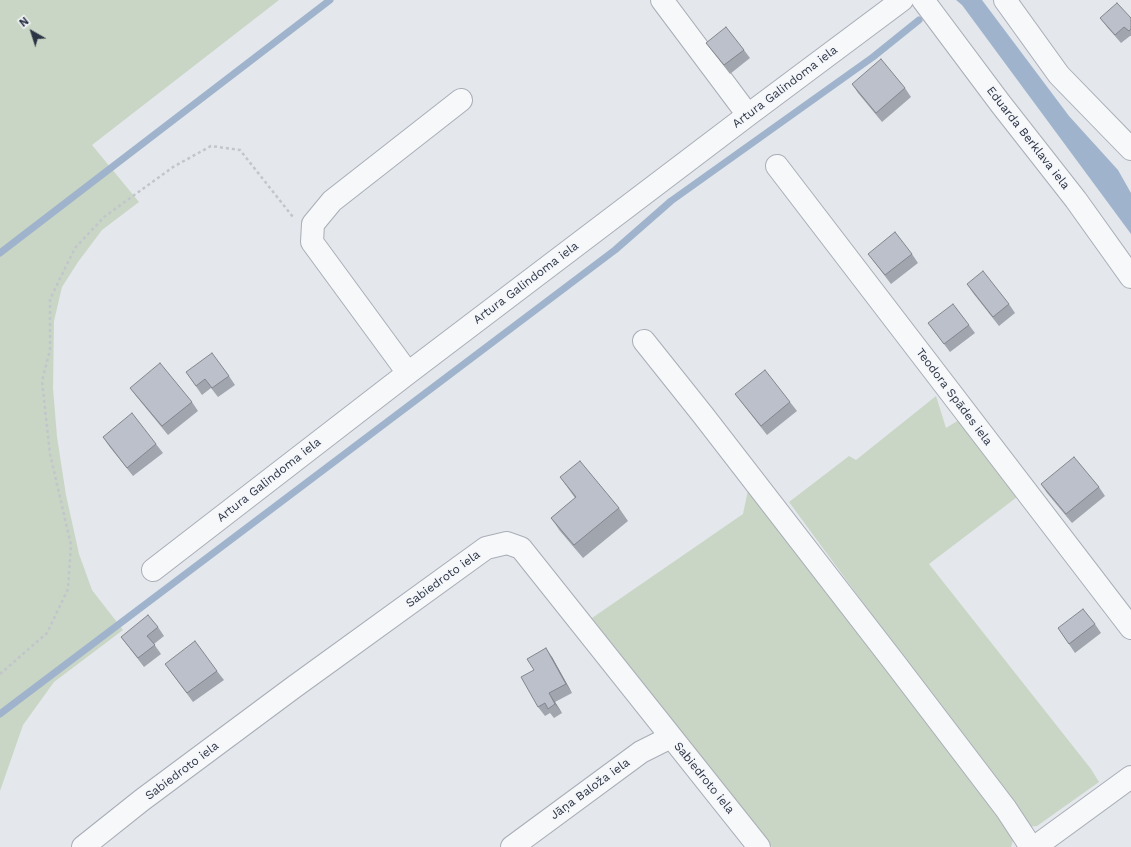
<!DOCTYPE html>
<html>
<head>
<meta charset="utf-8">
<style>
  body { margin:0 }
  #map { position:relative; width:1131px; height:847px; overflow:hidden; background:#e4e7ec; font-family:"Work Sans",sans-serif }
  canvas { display:block }
  .north { position:absolute; left:12px; top:12px; width:40px; height:40px; -webkit-text-stroke:3px #f4f6f9; paint-order:stroke; rotate:321deg; font-size:11px; font-weight:700; line-height:16px; text-align:center; color:#2b3445 }
  .north::after { content:''; display:block; margin:auto; width:14px; height:18px; background:#2b3445; clip-path:polygon(50% 0,100% 100%,50% 72%,0 100%) }
</style>
</head>
<body>
<div id="map">
<canvas width="1131" height="847"></canvas>
<div class="north">N</div>
</div>
<script>
const ctx = document.querySelector('canvas').getContext('2d');
ctx.lineJoin = 'round';
function fillPath(path, color) { ctx.fillStyle = color; ctx.fill(path, 'evenodd'); }
const shape = rows => new Path2D(rows.map(r => 'M' + r).join(''));
function stroke(path, color, width, dash) { ctx.strokeStyle = color; ctx.lineWidth = width; ctx.lineCap = dash ? 'butt' : 'round'; ctx.setLineDash(dash || []); ctx.stroke(path); }
function label(font, color, halo, rows, align = 'center') {
  ctx.font = font + ' "Work Sans",sans-serif'; ctx.lineWidth = 3; ctx.setLineDash([]); ctx.textBaseline = 'middle'; ctx.strokeStyle = halo; ctx.fillStyle = color; for (const [text, x, y, turn = 0] of rows) {
    ctx.save(); ctx.translate(x, y); ctx.rotate((+turn || 0) * Math.PI / 180); ctx.textAlign = isNaN(turn) ? turn : align; if (halo) ctx.strokeText(text, 0, 0); ctx.fillText(text, 0, 0); ctx.restore();
  }
}
const green = shape([
  [0,0,279,0,92,145,139,202,102,230,78,262,62,287,54,321,53,388,57,437,66,495,79,554,92,590,123,630,54,682,23,725,0,791],
  [936,396,946,428,962,418,1021,494,929,564,1091,769,1099,782,1037,826,1028,827,789,502,849,456,856,460],
  [748,490,1015,834,1011,847,772,847,592,618,743,514]
]);
const water = shape([
  [956,0,982,0,1069,116,1118,170,1131,193,1131,234,962,5]
]);
const stream = shape([
  [0,253,330,0],
  [0,714,615,250,671,201,873,57,919,20]
]);
const path = shape([
  [0,674,47,633,68,589,71,545,50,454,42,381,50,350,50,299,75,248,104,217,173,167,211,146,240,150,293,217]
]);
const minor = shape([
  [662,0,748,115],
  [923,0,1000,103,1076,200,1131,277],
  [1005,0,1059,75,1131,149],
  [777,166,1131,628],
  [644,341,703,415,894,662,1006,809,1031,847],
  [408,373,312,242,313,224,332,201,461,100],
  [153,570,408,373,748,115,902,0],
  [83,847,142,800,294,687,486,548,507,543,521,548,759,847],
  [512,847,641,752,671,737],
  [1035,847,1131,777]
]);
const wall = shape([
  [1100,18,1131,18,1131,36,1130,36,1121,43,1107,27],
  [706,43,744,50,750,58,730,74],
  [852,84,905,88,911,97,882,122,858,93],
  [868,254,912,254,918,263,891,284],
  [967,284,1009,304,1015,313,999,326,973,293],
  [928,323,969,325,975,333,950,352],
  [186,372,229,376,235,385,218,397,211,388,202,395],
  [130,388,192,402,198,411,168,435,136,396],
  [735,394,790,402,797,411,767,435,742,403],
  [103,437,156,444,163,453,133,476,109,446],
  [560,477,619,508,628,521,583,558,560,531,551,518,575,498],
  [1041,484,1099,487,1105,496,1072,523,1047,493],
  [1095,624,1101,633,1075,653,1058,628],
  [158,627,164,636,154,644,161,654,144,667,121,637],
  [552,657,572,693,555,702,562,713,554,718,550,713,545,716,538,707,534,670],
  [165,664,217,671,224,680,193,702]
]);
const shadedWall = shape([
  [546,648,552,657,572,693,566,684],
  [549,693,555,702,562,713,555,704]
]);
const building = shape([
  [1117,3,1131,18,1131,29,1129,31,1124,27,1115,35,1100,18,1117,3],
  [726,27,744,50,724,65,706,43,726,27],
  [881,59,905,88,876,113,852,84,881,59],
  [895,232,912,254,885,275,868,254,895,232],
  [983,271,1009,304,993,317,967,284,983,271],
  [953,304,969,325,944,344,928,323,953,304],
  [212,353,229,376,212,388,205,379,196,386,186,372,212,353],
  [160,363,192,402,162,426,130,388,160,363],
  [765,370,790,402,761,426,735,394,765,370],
  [132,413,156,444,127,468,103,437,132,413],
  [1074,457,1099,487,1066,514,1041,484,1074,457],
  [580,461,619,508,574,545,551,518,576,497,560,477,580,461],
  [1083,609,1095,624,1069,644,1058,628,1083,609],
  [148,615,158,627,147,636,155,645,138,658,121,637,148,615],
  [195,641,217,671,187,693,165,664,195,641],
  [546,648,566,684,549,693,555,704,548,709,545,703,538,707,521,677,534,670,527,659,546,648]
]);
const streetNames = [
  ["Artura Galindoma iela",785,87,-37],
  ["Eduarda Berklava iela",1028,138,52],
  ["Artura Galindoma iela",526,283,-37],
  ["Teodora Spādes iela",954,397,53],
  ["Artura Galindoma iela",269,480,-38],
  ["Sabiedroto iela",443,579,-36],
  ["Sabiedroto iela",182,771,-37],
  ["Sabiedroto iela",704,778,51],
  ["Jāņa Baloža iela",590,789,-36]
];
fillPath(green, '#c9d6c5');
fillPath(water, '#9fb4cc');
stroke(stream, '#9fb4cc', 7);
stroke(minor, '#a9aeb7', 24);
stroke(path, '#c2c5cb', 2.5, [3, 3]);
stroke(minor, '#f7f8fa', 22);
fillPath(wall, '#a1a5ae');
fillPath(shadedWall, '#83868d');
fillPath(building, '#bbc0ca');
stroke(building, '#83868d', 1);
label('12px', '#2b3445', '#f4f6f9', streetNames);
</script>
</body>
</html>
